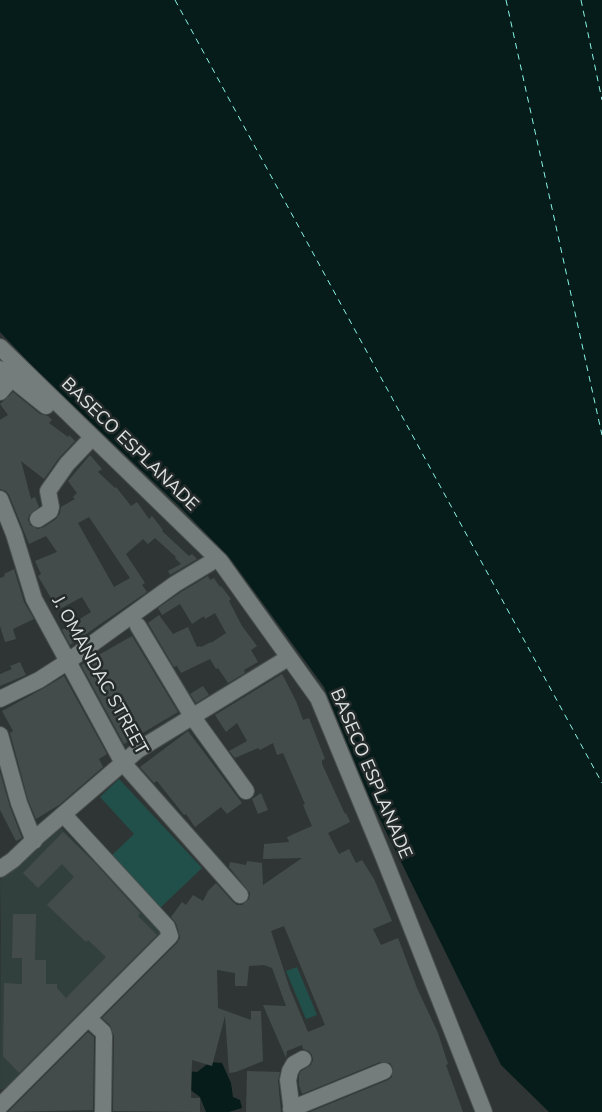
<!DOCTYPE html>
<html>
<head>
<meta charset="utf-8">
<style>
  body { margin:0 }
  canvas { display:block; background:#2e3534 }
</style>
</head>
<body>
<canvas width="602" height="1112"></canvas>
<script>
const ctx = document.querySelector('canvas').getContext('2d');
ctx.lineJoin = 'round';
function fillPath(path, color) { ctx.fillStyle = color; ctx.fill(path, 'evenodd'); }
const shape = rows => new Path2D(rows.map(r => 'M' + r).join(''));
function stroke(path, color, width, dash) { ctx.strokeStyle = color; ctx.lineWidth = width; ctx.lineCap = dash ? 'butt' : 'round'; ctx.setLineDash(dash || []); ctx.stroke(path); }
function label(font, color, halo, rows, align = 'center') {
  ctx.font = font + ' "Nunito Sans",sans-serif'; ctx.lineWidth = 5; ctx.setLineDash([]); ctx.textBaseline = 'middle'; ctx.strokeStyle = halo; ctx.fillStyle = color; for (const [text, x, y, turn = 0] of rows) {
    ctx.save(); ctx.translate(x, y); ctx.rotate((+turn || 0) * Math.PI / 180); ctx.textAlign = isNaN(turn) ? turn : align; if (halo) ctx.strokeText(text, 0, 0); ctx.fillText(text, 0, 0); ctx.restore();
  }
}
const built = shape([
  [57,824,164,930,6,1090,0,1089,1,924,0,880]
]);
const green = shape([
  [119,779,202,868,160,908,111,856,134,834,100,797],
  [297,967,317,1015,306,1019,286,971]
]);
const water = shape([
  [0,0,602,0,602,1112,549,1112,501,1065,370,799,324,687,229,557,181,508,37,371,0,332],
  [210,1062,222,1063,231,1083,233,1097,240,1100,242,1108,229,1112,206,1112,200,1097,188,1088,188,1071,197,1072]
]);
const ferry = shape([
  [175,0,602,783],
  [506,0,602,435],
  [581,0,602,100]
]);
const building = shape([
  [13,392,40,414,48,416,52,420,49,423,68,437,69,435,75,441,59,458,44,479,21,461,31,499,35,497,39,507,29,515,28,520,30,525,38,529,44,527,56,519,60,513,61,507,75,499,73,497,77,493,68,481,90,455,102,469,98,472,115,488,116,487,131,506,137,502,149,519,152,516,163,530,162,531,189,556,192,554,197,559,170,575,168,571,181,564,175,558,176,557,155,538,148,544,143,539,126,554,145,583,142,585,147,592,70,645,62,630,91,612,82,597,58,610,38,576,41,574,35,561,57,552,46,536,29,544,9,495,6,491,0,489,0,420,8,415,0,404],
  [89,517,130,578,114,587,78,523],
  [14,569,24,602,34,619,13,629,16,639,5,642,0,626,0,578,5,576,4,574],
  [208,576,210,580,214,578,220,587,221,586,231,599,229,601,242,626,257,646,251,650,258,662,244,670,245,673,228,683,218,668,216,669,210,659,181,673,177,666,174,667,148,623,159,615,173,634,188,627,197,647,200,646,201,647,211,642,211,643,226,633,215,613,205,619,204,616,192,624,180,604,162,615,158,608,181,592],
  [132,636,178,712,124,744,81,665],
  [20,662,26,675,0,686,0,674,12,669,10,666],
  [282,674,296,701,303,720,309,718,325,759,322,760,322,764,345,814,346,813,350,822,328,833,339,854,349,849,356,863,362,860,374,879,392,921,373,929,381,945,398,938,417,988,438,1033,448,1064,446,1065,463,1112,310,1112,388,1080,392,1077,393,1068,390,1063,380,1062,302,1094,299,1085,299,1075,301,1071,311,1065,313,1060,312,1055,309,1051,303,1049,302,1045,287,1051,286,1058,263,1005,286,1006,272,968,264,965,249,966,247,986,235,986,235,973,217,970,218,1008,251,1020,251,1011,261,1011,263,1061,236,1072,229,1073,225,1016,212,1066,192,1060,191,1098,200,1098,200,1112,113,1111,114,1036,110,1025,102,1018,177,943,180,938,179,933,176,923,171,917,182,902,186,905,193,895,203,901,208,891,216,883,233,902,237,905,242,905,249,899,250,893,229,867,230,862,246,865,247,861,262,863,263,885,302,858,263,859,264,844,289,842,287,837,312,826,303,805,305,804,283,753,277,755,273,743,260,750,258,748,235,758,229,751,247,741,237,723,226,732,215,715],
  [284,926,325,1025,308,1032,290,989,271,931],
  [64,676,107,754,99,759,103,767,59,805,36,819,28,800,10,733,13,731,2,711,44,688],
  [203,686,209,695,196,703,190,694],
  [188,731,242,803,227,814,221,807,195,827,186,814,184,815,157,781,154,783,140,767],
  [0,772,10,807,22,838,16,841,0,810],
  [261,793,268,810,258,814,252,799],
  [63,832,95,863,140,913,138,916,157,935,19,1073,3,1056,4,983,22,984,22,958,12,958,13,914,36,914,35,960,46,960,46,984,57,984,57,988,66,998,106,957,88,940,86,942,47,905,74,877,62,864,38,888,23,873],
  [88,1032,94,1037,93,1110,8,1112],
  [247,1071,280,1072,278,1081,281,1112,246,1112]
]);
const minor = shape([
  [0,347,220,561,318,698,384,858,484,1112],
  [0,369,46,406],
  [0,392,12,378],
  [0,499,14,534,34,599,123,763,240,895],
  [38,519,50,511,51,507,48,491,67,464,87,443],
  [138,626,192,716,246,791],
  [0,699,39,680,67,662,175,584,210,563],
  [0,735,19,803,34,841],
  [0,869,13,860,38,836,138,750,283,661],
  [88,1018,103,1032,104,1036,103,1112],
  [0,1106,170,936,167,927,64,815],
  [291,1109,384,1071],
  [292,1112,288,1080,290,1071,294,1064,303,1059]
]);
const streetNames = [
  ["BASECO ESPLANADE",129,445,44],
  ["J. OMANDAC STREET",99,676,61],
  ["BASECO ESPLANADE",370,774,67]
];
fillPath(built, '#31403d');
fillPath(green, '#21504a');
fillPath(water, '#061c1a');
stroke(ferry, '#88f5e6', 1, [6, 5]);
fillPath(building, '#444c4b');
stroke(minor, '#4a504f', 18);
stroke(minor, '#747d7b', 16);
label('18px', '#dee3e2', '#242b2a', streetNames);
</script>
</body>
</html>
